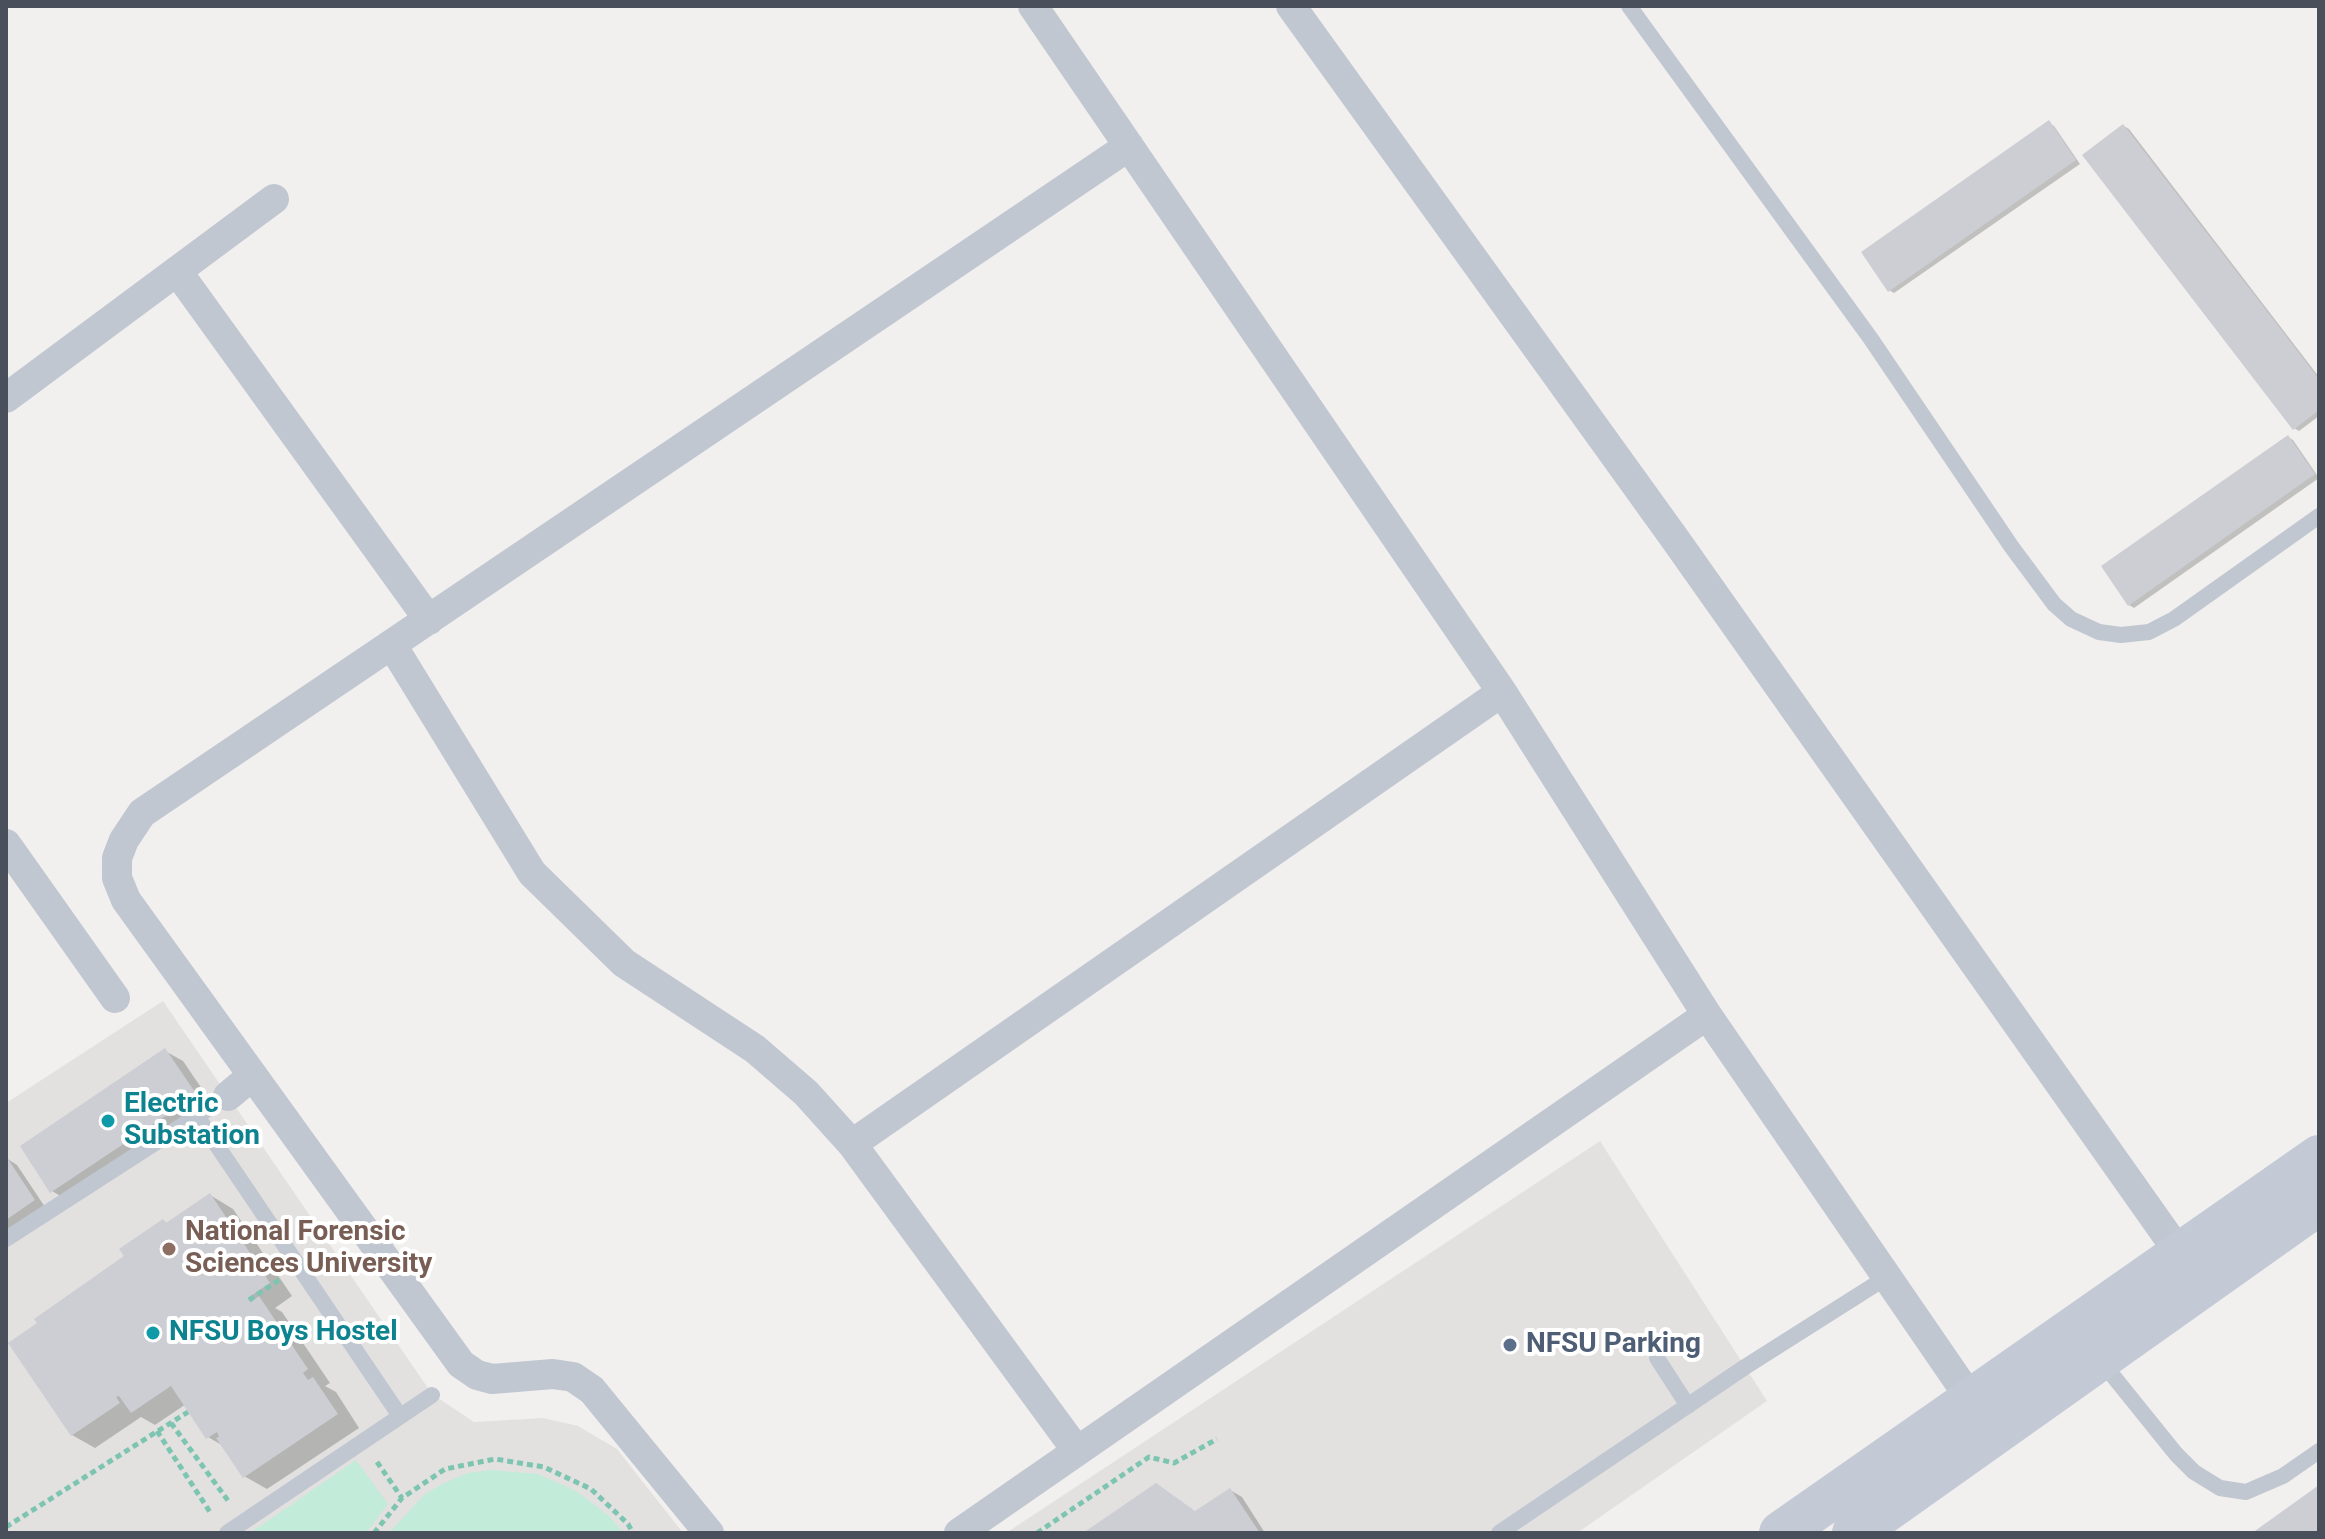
<!DOCTYPE html>
<html>
<head>
<meta charset="utf-8">
<style>
  body { margin:0 }
  #map { position:relative; width:2325px; height:1539px; overflow:hidden; background:#f1f0ef; font-family:Roboto,sans-serif }
  canvas { display:block }
  .frame { position:absolute; inset:0; border:8px solid #494f5b; pointer-events:none }
</style>
</head>
<body>
<div id="map">
<canvas width="2325" height="1539"></canvas>
<div class="frame"></div>
</div>
<script>
const ctx = document.querySelector('canvas').getContext('2d');
ctx.lineJoin = 'round';
function fillPath(path, color) { ctx.fillStyle = color; ctx.fill(path, 'evenodd'); }
const shape = rows => new Path2D(rows.map(r => 'M' + r).join(''));
function stroke(path, color, width, dash) { ctx.strokeStyle = color; ctx.lineWidth = width; ctx.lineCap = dash ? 'butt' : 'round'; ctx.setLineDash(dash || []); ctx.stroke(path); }
function label(font, color, halo, rows, align = 'center') {
  ctx.font = font + ' Roboto,sans-serif'; ctx.lineWidth = 8; ctx.setLineDash([]); ctx.textBaseline = 'middle'; ctx.strokeStyle = halo; ctx.fillStyle = color; for (const [text, x, y, turn = 0] of rows) {
    ctx.save(); ctx.translate(x, y); ctx.rotate((+turn || 0) * Math.PI / 180); ctx.textAlign = isNaN(turn) ? turn : align; if (halo) ctx.strokeText(text, 0, 0); ctx.fillText(text, 0, 0); ctx.restore();
  }
}
const education = shape([
  [163,1001,432,1394,474,1422,543,1418,578,1426,617,1449,683,1533,6,1533,6,1103],
  [1600,1141,1767,1401,1577,1533,1006,1533]
]);
const green = shape([
  [356,1460,388,1504,366,1533,250,1533],
  [491,1470,538,1474,576,1491,608,1515,624,1533,389,1533,424,1495,442,1484,468,1473]
]);
const shadow = shape([
  [2049,123,2054,126,2080,164,1894,293,1889,290],
  [2124,126,2129,129,2319,377,2319,416,2299,431,2294,428],
  [2288,437,2293,440,2319,478,2134,608,2129,605],
  [165,1051,183,1061,213,1105,69,1201,52,1191],
  [6,1158,17,1165,45,1207,6,1233],
  [210,1195,233,1209,292,1296,275,1308,282,1312,330,1383,325,1386,336,1392,359,1428,267,1489,244,1476,225,1447,208,1437,186,1404,155,1425,141,1417,95,1448,72,1435,126,1256,163,1221,168,1224],
  [1230,1490,1242,1497,1265,1533,1086,1533,1196,1513]
]);
const building = shape([
  [2049,120,2076,160,1888,292,1861,252],
  [2123,124,2319,379,2319,410,2293,430,2082,155],
  [2288,435,2315,474,2128,606,2101,566],
  [165,1048,197,1095,50,1193,20,1146],
  [6,1156,35,1200,6,1220],
  [210,1193,270,1283,248,1298,249,1300,251,1302,259,1296,308,1369,303,1373,308,1380,313,1377,338,1414,243,1478,216,1438,219,1437,217,1432,206,1439,171,1386,131,1413,119,1396,116,1397,120,1403,71,1436,8,1343,37,1323,34,1319,124,1256,119,1249,163,1219,166,1223],
  [1156,1483,1195,1511,1230,1488,1260,1533,1083,1533],
  [2319,1485,2319,1533,2252,1533]
]);
const path = shape([
  [249,1300,279,1280],
  [171,1423,229,1502],
  [157,1431,210,1512],
  [377,1462,402,1498],
  [6,1527,188,1412],
  [374,1533,402,1498,445,1469,495,1459,544,1467,591,1489,628,1524,633,1533],
  [1037,1533,1149,1457,1174,1463,1217,1439]
]);
const lane = shape([
  [1629,6,1871,339,2011,546,2054,604,2071,619,2099,632,2121,635,2149,632,2174,619,2319,516],
  [197,1116,228,1096],
  [6,1239,197,1116,400,1416],
  [1657,1358,1688,1406],
  [2101,1361,2176,1454,2194,1472,2220,1488,2246,1492,2283,1476,2319,1451],
  [227,1533,432,1395],
  [1499,1533,1745,1367,1887,1277]
]);
const street = shape([
  [1033,6,1502,692,1707,1015,1981,1414],
  [1291,6,1675,539,2190,1268],
  [177,271,429,620],
  [6,398,274,199],
  [392,645,532,873,624,963,755,1049,806,1093,852,1144,1077,1451],
  [6,844,115,998],
  [228,1096,252,1076],
  [852,1144,1502,692],
  [709,1533,592,1390,573,1377,553,1374,492,1379,477,1375,461,1364,126,900,117,878,117,858,124,840,142,813,1129,146],
  [959,1533,1707,1015]
]);
const secondary = shape([
  [1781,1533,2319,1157],
  [1854,1533,2319,1203]
]);
const markers = [
  [108,1121,8,"#0f9aa8"],
  [169,1249,8,"#8d6e63"],
  [153,1333,8,"#0f9aa8"],
  [1510,1345,8,"#5c6f8a"]
];
const cultureNames = [
  ["Electric",124,1105],
  ["Substation",124,1137],
  ["NFSU Boys Hostel",169,1333]
];
const educationNames = [
  ["National Forensic",185,1233],
  ["Sciences University",185,1265]
];
const serviceNames = [
  ["NFSU Parking",1526,1345]
];
fillPath(education, '#e2e1e0');
fillPath(green, '#c2ebda');
fillPath(shadow, '#0003');
fillPath(building, '#cdcdd4');
stroke(path, '#7dc5b1', 5, [6, 4]);
stroke(lane, '#c1c7d0', 16);
stroke(street, '#c1c7d0', 30);
stroke(secondary, '#c4c9d6', 44);
for (const [x, y, r, color] of markers) { const dot = new Path2D(); dot.arc(x, y, r, 0, 2 * Math.PI); ctx.fillStyle = color; ctx.fill(dot); stroke(dot, '#fff', 3); }
label('bold 28px', '#0d838f', '#fff', cultureNames, 'left');
label('bold 28px', '#785e54', '#fff', educationNames, 'left');
label('bold 28px', '#4e5e75', '#fff', serviceNames, 'left');
</script>
</body>
</html>
